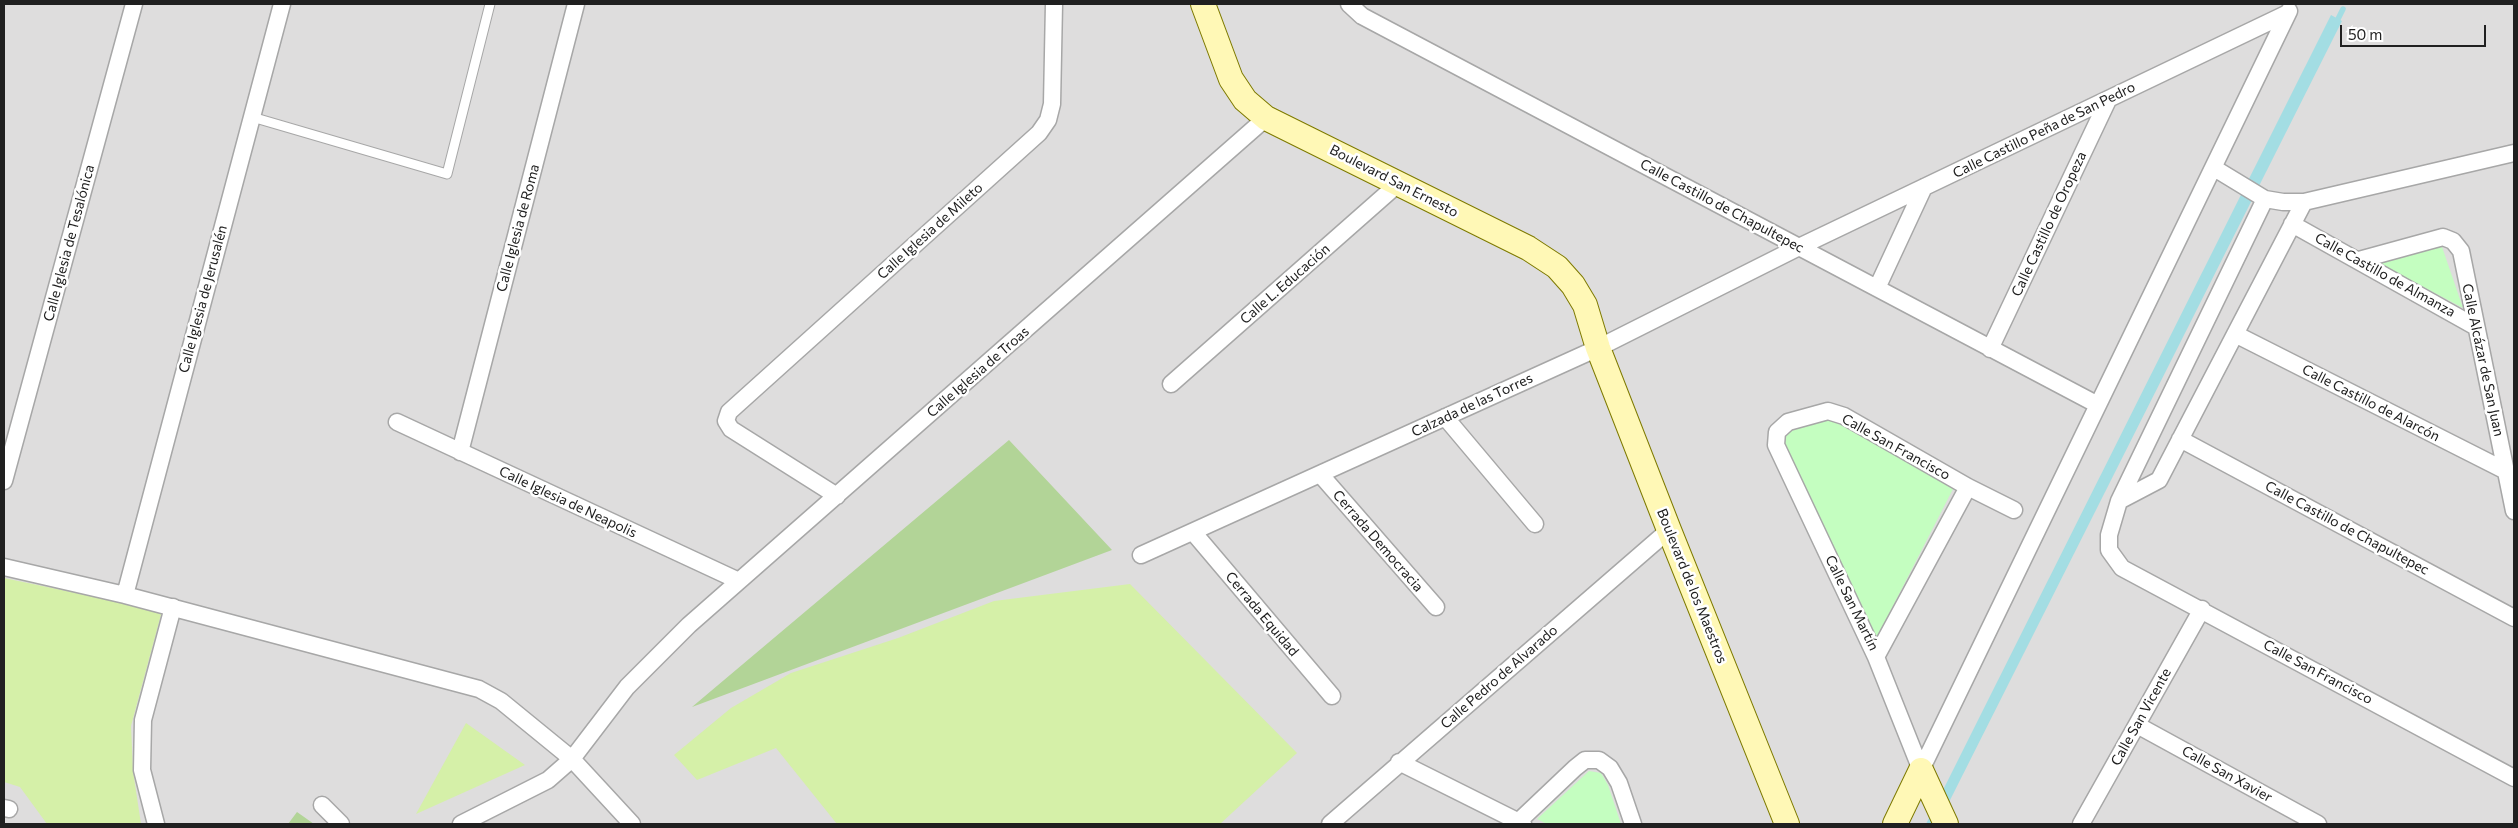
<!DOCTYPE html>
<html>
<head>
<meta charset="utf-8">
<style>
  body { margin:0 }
  #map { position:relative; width:2518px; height:828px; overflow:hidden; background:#f2ece6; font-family:Commissioner,sans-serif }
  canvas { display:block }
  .frame { position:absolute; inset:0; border:5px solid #202020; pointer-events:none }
  .scale { position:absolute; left:2340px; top:25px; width:146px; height:22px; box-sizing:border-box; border:2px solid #202020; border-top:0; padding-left:6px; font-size:15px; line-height:18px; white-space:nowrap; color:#202020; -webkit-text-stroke:4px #fff; paint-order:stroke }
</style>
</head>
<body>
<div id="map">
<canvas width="2518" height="828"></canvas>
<div class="frame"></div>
<div class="scale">50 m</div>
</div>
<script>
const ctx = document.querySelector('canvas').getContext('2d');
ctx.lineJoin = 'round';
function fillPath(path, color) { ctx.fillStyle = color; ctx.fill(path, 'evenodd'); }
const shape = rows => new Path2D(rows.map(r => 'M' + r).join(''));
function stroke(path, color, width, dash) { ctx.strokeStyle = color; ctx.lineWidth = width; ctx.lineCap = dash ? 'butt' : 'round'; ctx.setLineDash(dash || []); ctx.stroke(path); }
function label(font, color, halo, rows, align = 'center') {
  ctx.font = font + ' Commissioner,sans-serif'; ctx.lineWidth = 5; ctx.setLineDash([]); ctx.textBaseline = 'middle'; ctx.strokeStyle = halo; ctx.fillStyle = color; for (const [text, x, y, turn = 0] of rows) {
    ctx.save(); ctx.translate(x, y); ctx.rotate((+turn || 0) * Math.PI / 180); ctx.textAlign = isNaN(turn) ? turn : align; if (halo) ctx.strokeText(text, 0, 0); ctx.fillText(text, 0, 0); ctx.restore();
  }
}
const residential = shape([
  [4,4,2514,4,2514,824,4,824]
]);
const grass = shape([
  [4,578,162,611,131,726,133,771,141,824,47,824,20,787,4,782],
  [1130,584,1297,753,1220,824,837,824,776,748,697,780,674,755,731,708,791,673,898,638,994,601],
  [466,723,525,765,416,814]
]);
const forest = shape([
  [1009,440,1112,550,692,707],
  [297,812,314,824,288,824]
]);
const park = shape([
  [2441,244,2463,308,2378,263],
  [1828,418,1954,487,1875,641,1783,446,1783,436,1794,428],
  [1589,771,1601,773,1608,785,1621,824,1547,824,1537,819]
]);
const water = shape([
  [2331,15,2342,21,1938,824,1926,824]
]);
const stream = shape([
  [2335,25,2343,9]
]);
const service = shape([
  [252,117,447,174,490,4]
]);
const minor = shape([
  [1349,4,1362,16,2098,405],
  [2214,168,2265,199,2283,202,2304,202,2514,153],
  [2265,199,2119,501,2109,535,2109,550,2122,568,2514,778],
  [2292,224,2476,327],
  [2359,260,2443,237,2453,241,2461,251,2514,511],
  [1877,288,1924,187],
  [2235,334,2506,471],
  [1990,349,2108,100],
  [1171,384,1399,183],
  [1445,417,1535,524],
  [397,422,739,581],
  [2180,439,2514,618],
  [460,452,576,4],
  [1320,474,1436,607],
  [4,481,134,4],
  [837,496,731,429,726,421,729,412,1039,133,1048,120,1052,104,1054,4],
  [2119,501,2159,480,2304,202],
  [1193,532,1332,696],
  [1141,555,1598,348,1799,247,2288,13],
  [4,567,125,595,479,689,501,701,572,759,632,824],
  [125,595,282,4],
  [1876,657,1968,487],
  [2137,725,2318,824],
  [1399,762,1523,824],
  [1921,770,2289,11],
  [1921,770,1876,657,1776,445,1777,432,1788,422,1828,411,1844,416,1968,487,2014,510],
  [322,805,341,824],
  [4,808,9,809],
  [1518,822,1575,768,1585,760,1599,760,1610,768,1619,783,1633,824],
  [156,824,142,770,143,720,173,607],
  [461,824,548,780,572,759,627,687,689,625,1266,118],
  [1330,824,1669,530],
  [2081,824,2202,609]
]);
const secondary = shape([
  [1203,4,1231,79,1245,100,1266,118,1528,248,1557,267,1573,285,1585,305,1598,348,1669,530,1787,824],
  [1921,770,1946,824],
  [1895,824,1921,770]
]);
const streetNames = [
  ["Calle Castillo Peña de San Pedro",2044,130,-26],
  ["Boulevard San Ernesto",1394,181,27],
  ["Calle Castillo de Chapultepec",1722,206,28],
  ["Calle Castillo de Oropeza",2049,224,-65],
  ["Calle Iglesia de Roma",518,228,-75],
  ["Calle Iglesia de Mileto",930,231,-42],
  ["Calle Iglesia de Tesalónica",69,243,-75],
  ["Calle Castillo de Almanza",2385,275,29],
  ["Calle L. Educación",1285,284,-41],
  ["Calle Iglesia de Jerusalén",203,299,-75],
  ["Calle Alcázar de San Juan",2483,360,78],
  ["Calle Iglesia de Troas",978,372,-41],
  ["Calle Castillo de Alarcón",2371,403,27],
  ["Calzada de las Torres",1472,405,-25],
  ["Calle San Francisco",1896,447,29],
  ["Calle Iglesia de Neapolis",568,502,25],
  ["Calle Castillo de Chapultepec",2347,528,28],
  ["Cerrada Democracia",1378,541,49],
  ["Boulevard de los Maestros",1692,586,68],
  ["Calle San Martín",1852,603,64],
  ["Cerrada Equidad",1262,614,50],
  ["Calle San Francisco",2318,672,28],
  ["Calle Pedro de Alvarado",1499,677,-41],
  ["Calle San Vicente",2141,717,-61],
  ["Calle San Xavier",2227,774,29]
];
fillPath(residential, '#dedddd');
fillPath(grass, '#d5f0a8');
fillPath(forest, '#b2d497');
fillPath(park, '#c4fec0');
fillPath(water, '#a3dde3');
stroke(stream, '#a3dde3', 5.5);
stroke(service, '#a7a7a7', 11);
stroke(minor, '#a7a7a7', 19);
stroke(secondary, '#7e7a00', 26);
stroke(service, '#fff', 9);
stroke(minor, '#fff', 16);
stroke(secondary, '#fff8b6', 24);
label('14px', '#202020', '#fff', streetNames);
</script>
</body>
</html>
